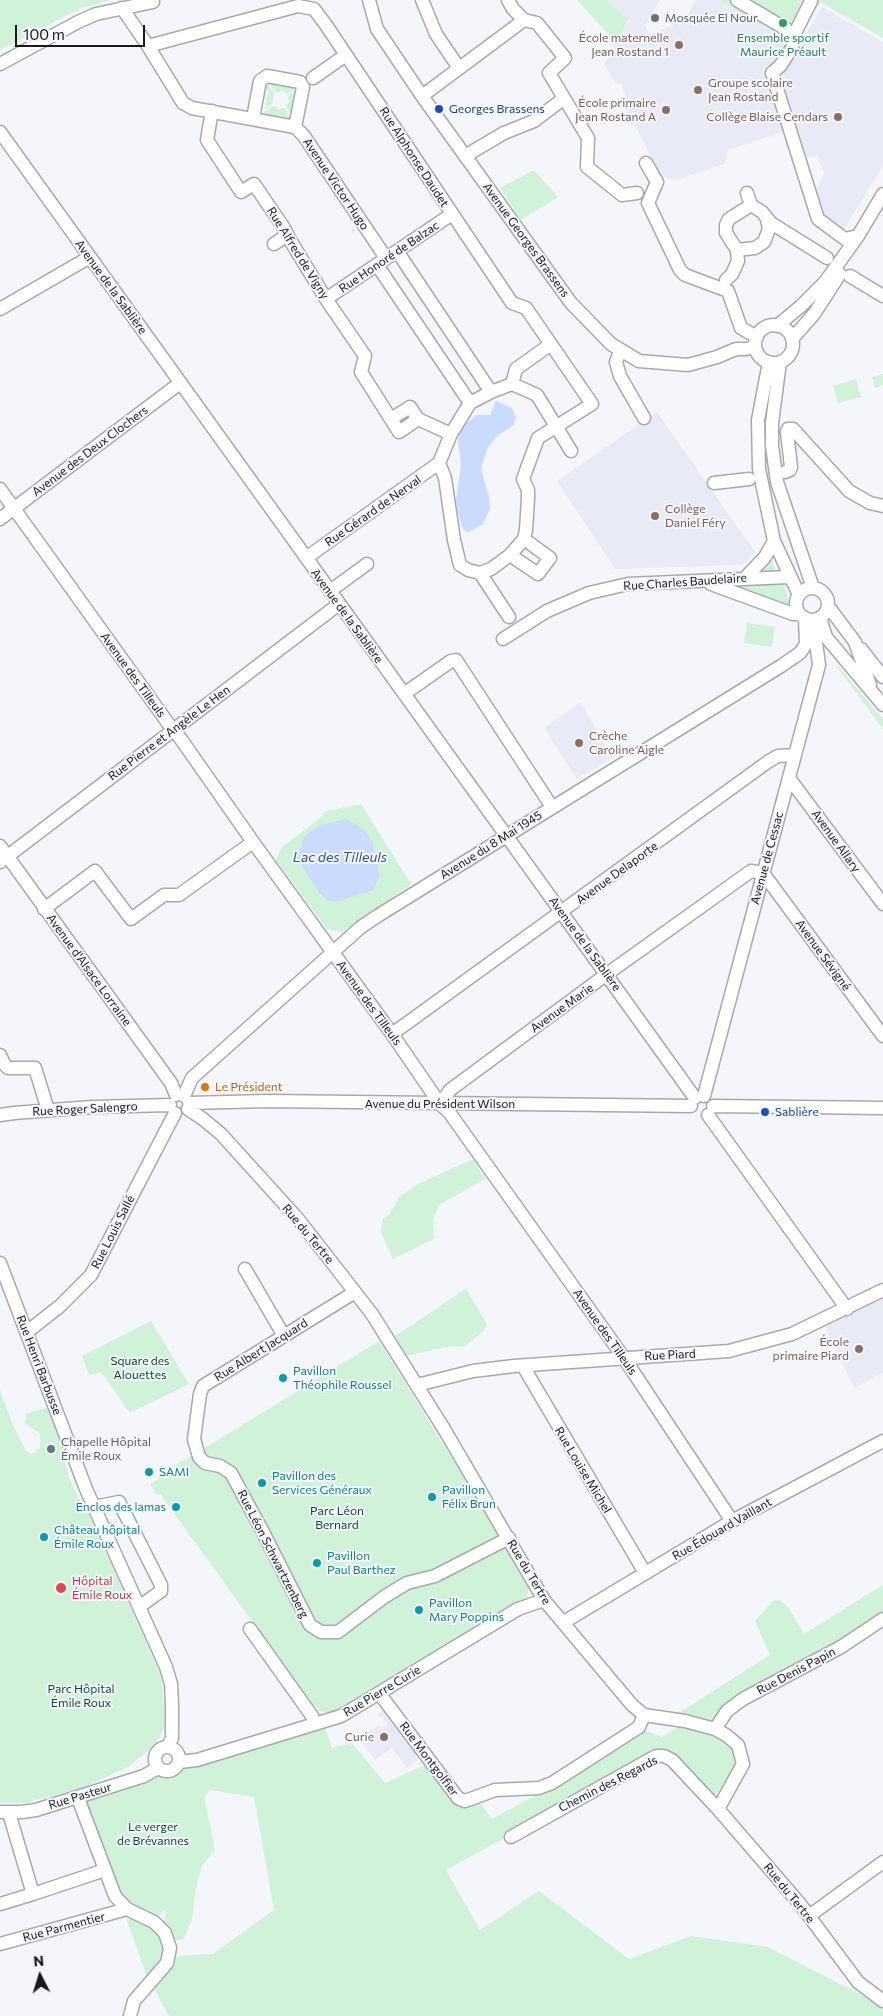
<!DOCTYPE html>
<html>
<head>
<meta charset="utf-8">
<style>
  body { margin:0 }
  #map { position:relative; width:883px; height:2016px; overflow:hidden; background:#f5f6fb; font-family:Commissioner,sans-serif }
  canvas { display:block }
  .north { position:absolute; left:15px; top:1951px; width:50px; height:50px; -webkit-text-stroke:4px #f5f6fb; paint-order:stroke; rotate:355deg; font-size:14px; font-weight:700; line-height:20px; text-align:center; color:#1a1a1c }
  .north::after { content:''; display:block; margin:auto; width:18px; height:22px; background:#1a1a1c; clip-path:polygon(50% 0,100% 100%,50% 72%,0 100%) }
  .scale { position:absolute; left:15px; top:25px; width:130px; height:22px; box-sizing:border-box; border:2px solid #1a1a1c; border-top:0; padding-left:6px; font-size:15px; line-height:18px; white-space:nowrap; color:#1a1a1c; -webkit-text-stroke:4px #f5f6fb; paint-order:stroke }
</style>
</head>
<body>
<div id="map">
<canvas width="883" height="2016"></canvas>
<div class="north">N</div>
<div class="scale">100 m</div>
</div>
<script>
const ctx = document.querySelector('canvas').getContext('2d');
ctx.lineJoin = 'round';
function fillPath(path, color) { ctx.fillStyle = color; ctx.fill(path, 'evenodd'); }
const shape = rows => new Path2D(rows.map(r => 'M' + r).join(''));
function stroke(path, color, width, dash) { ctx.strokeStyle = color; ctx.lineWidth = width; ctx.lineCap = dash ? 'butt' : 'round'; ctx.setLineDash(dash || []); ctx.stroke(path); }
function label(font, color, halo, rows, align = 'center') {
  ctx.font = font + ' Commissioner,sans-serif'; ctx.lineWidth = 4; ctx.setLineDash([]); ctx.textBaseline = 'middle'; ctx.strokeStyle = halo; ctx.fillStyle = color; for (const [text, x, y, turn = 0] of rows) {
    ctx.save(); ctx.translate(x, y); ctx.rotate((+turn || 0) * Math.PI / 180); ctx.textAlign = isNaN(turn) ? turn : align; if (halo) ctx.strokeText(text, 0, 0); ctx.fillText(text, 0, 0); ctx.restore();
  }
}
const built = shape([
  [607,0,660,0,645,25,650,35,685,19,696,0,718,0,787,39,787,46,777,63,766,66,762,71,772,84,786,131,728,150,724,164,673,181,660,175,622,100,625,95,621,84,615,83,604,64,629,19,621,15],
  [822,7,883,42,883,166,844,229,824,218,814,194,824,174,817,155,805,158,780,79],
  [657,412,755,552,742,565,615,569,557,481],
  [581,702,612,758,577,779,544,728],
  [883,1296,883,1373,854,1388,824,1325],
  [386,1708,420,1753,415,1757,418,1760,407,1768,392,1748,375,1760,359,1739,379,1725,381,1728,387,1724,382,1717,380,1718,377,1714]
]);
const green = shape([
  [0,0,111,0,81,8,0,50],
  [577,0,607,0,621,14,629,18,617,40,610,36],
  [718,0,883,0,883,38,820,2,797,45],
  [274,81,295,85,297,88,287,94,282,91,275,92,270,84],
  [268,85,274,93,272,104,265,109,264,108,267,106,265,103,267,101,266,98,268,96,267,93,269,92,265,87],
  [295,91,297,94,294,96,296,99,293,101,295,108,292,110,295,115,293,117,286,107,289,102,288,96],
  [273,106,277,107,278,109,284,108,291,118,265,115,264,112],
  [534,170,558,197,521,220,500,188],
  [883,374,883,385,875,388,872,377],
  [856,379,861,397,838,403,833,386],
  [770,558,775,568,774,572,756,572],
  [738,584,784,584,790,605,785,607,739,588],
  [747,623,775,627,772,647,744,643],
  [838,666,883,719,883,729,837,667],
  [361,804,411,884,343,932,327,929,276,860,281,848,323,816,326,811],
  [473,1159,485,1179,439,1205,433,1221,434,1239,393,1259,381,1232,383,1219,389,1215,399,1197,418,1184],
  [466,1289,487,1324,484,1331,465,1346,445,1347,407,1356,395,1336],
  [151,1321,189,1384,130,1413,101,1372,89,1375,82,1356],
  [379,1341,530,1584,527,1597,333,1713,322,1712,312,1704,160,1494,156,1495,150,1484,159,1479,157,1475,190,1457],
  [0,1390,13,1425,26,1451,32,1454,40,1448,40,1434,24,1422,27,1419,25,1414,52,1406,63,1440,60,1443,69,1477,79,1500,82,1499,161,1676,164,1704,164,1726,160,1737,148,1751,128,1767,82,1788,25,1803,0,1803],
  [883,1585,883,1615,720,1711,711,1720,677,1714,770,1655,755,1621,773,1601,780,1600,788,1607,804,1634],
  [679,1726,724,1736,734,1746,738,1763,716,1795,710,1796,672,1754,665,1750,446,1870,480,1930,539,1891,629,1959,691,1936,768,1947,883,2006,883,2016,169,2016,153,1987,178,1956,213,1954,274,1910,254,1797,210,1790,204,1797,215,1850,202,1866,195,1893,192,1919,185,1936,182,1940,175,1940,163,1922,167,1907,154,1922,127,1909,78,1798,158,1768,180,1763,198,1763,266,1746,325,1727,332,1748,352,1743,385,1783,427,1764,457,1805,479,1801,492,1819,547,1789,644,1730,662,1737],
  [126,1918,133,1919,155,1929,162,1940,164,1953,161,1963,147,1977]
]);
const water = shape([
  [496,401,512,408,516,418,513,426,498,435,487,449,481,469,489,497,490,509,483,524,467,533,463,529,459,517,456,501,461,465,458,441,461,429,465,424,477,415,490,415],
  [346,819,363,829,372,841,380,876,373,890,336,902,329,901,321,895,297,858,305,835,319,826]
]);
const minor = shape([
  [369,0,377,29,422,96,571,303,611,344,639,361,688,365,717,357,736,349,746,349,755,347],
  [422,0,436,34,459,68],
  [508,0,513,9,524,20,537,23,565,58,549,73,588,138,587,167,622,195,637,193],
  [737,0,786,29,793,37,794,40,792,48,780,66,772,73,818,219,845,239,858,236],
  [122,8,148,46,183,103,192,108,295,127,304,136,386,258],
  [793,37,811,1],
  [148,46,298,6,314,9,326,25,512,303,526,308,592,404,538,438,523,479,528,490,528,498,526,530,524,539,510,555,491,569,480,573],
  [0,64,78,22,96,14,153,2],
  [313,78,346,55],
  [422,96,524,20],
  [212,111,207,140,241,192,254,184,284,228,290,240,326,299,365,356,361,372,399,432,418,419,451,434],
  [253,118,260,81,267,76,300,82,303,87,295,127],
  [0,132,695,1098],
  [465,156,504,133,534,121,563,99],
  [646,163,657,182,648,203,680,270,685,275,728,291,741,328,757,337],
  [751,205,762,212,771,223,827,258],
  [274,244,287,235],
  [737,250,755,248,764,242,769,229,767,219],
  [397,251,491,392],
  [377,265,470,403],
  [850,276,883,296],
  [726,280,732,274,738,261,737,250,726,233,726,225,729,219,751,205,747,193],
  [326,299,452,214],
  [0,309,90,257],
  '755 344a19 19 0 1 1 38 0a19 19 0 1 1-38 0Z',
  [777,326,801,306,825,282,858,236,883,194],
  [792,339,814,314,840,274],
  [620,351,616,362,620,376,644,418],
  [769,362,758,420,759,469,774,541,799,595],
  [780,362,772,423,772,446,777,482,813,588],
  [512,384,516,369,551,344],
  [391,419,410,407,418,419],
  [785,472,790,470,791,467,787,432,788,429,793,429,849,491,870,503,883,506],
  [714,483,749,479],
  [0,489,170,726,178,735,253,842,392,1034,440,1104,449,1112,624,1358,732,1521],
  [0,519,180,383],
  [510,555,538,574,550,558,524,539],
  [306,558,439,463],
  [745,578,765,557,774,541],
  [711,584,793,614,799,613],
  '796 604a16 16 0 1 1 32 0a16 16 0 1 1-32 0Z',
  [330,591,367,564],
  [828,606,855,642,870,685],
  [509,617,480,573,468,570,460,565,454,540,445,478,439,463,451,434,470,403,491,392,512,384,537,395,571,451],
  [820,618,826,637,883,705],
  [503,639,547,611,589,593,628,584,789,577],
  [861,649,883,677],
  [404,694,451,661,456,660,552,807],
  [789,778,883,904],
  [0,846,171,1083,176,1095],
  [0,862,339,604],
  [44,909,95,871,131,919,164,895,179,895,253,842],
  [392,1034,769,761,778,756,795,755],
  [0,1055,4,1064,8,1068,35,1068,48,1110],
  [184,1096,192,1078,361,927,379,915,781,666,800,653,806,644,805,618],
  [704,1096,819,665,813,620],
  [189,1103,267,1101,691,1106],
  [440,1104,450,1090,607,974,751,871,763,873,883,1036],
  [713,1106,883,1108],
  [188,1109,203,1119,221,1134,298,1219,372,1314,444,1429,544,1600,632,1705,644,1715,685,1721,715,1729,726,1735,738,1745,743,1764,718,1809,800,1904,858,1982,883,2001],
  [0,1115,14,1113,92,1107,170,1105],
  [708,1115,847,1309],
  [0,1263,86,1489,166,1667,171,1684,172,1704,172,1738,168,1747],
  [245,1269,284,1336],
  [355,1292,203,1386,200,1394,194,1439,199,1457,205,1463,220,1466,231,1473,263,1532,310,1625,321,1632,338,1632,384,1597,407,1583,435,1576,509,1538],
  [27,1332,60,1306,91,1275,175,1113],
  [523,1366,645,1573],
  [417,1385,473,1371,514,1366,729,1351,792,1334,883,1290],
  [94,1507,119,1502,161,1585,161,1591,139,1607],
  [564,1622,732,1521,883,1441],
  [250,1629,312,1716,315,1724],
  [379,1693,458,1798,465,1801,495,1790,539,1788,552,1783,639,1727,644,1715],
  [715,1729,727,1711,743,1699,841,1647,883,1619],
  '155 1759a12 12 0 1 1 24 0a12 12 0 1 1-24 0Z',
  [179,1762,197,1760,341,1716,518,1609,544,1600],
  [78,1798,115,1896,127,1909,154,1922,165,1933,170,1948,167,1963,134,2001,130,2016],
  [0,1812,22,1812,36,1810,144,1776,158,1768],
  [9,1813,33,1894,105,1870],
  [511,1837,656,1756,664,1756,672,1760,718,1809],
  [0,1904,33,1894],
  [809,1916,883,1862],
  [0,1944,127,1909]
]);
const markers = [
  [655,18,5,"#6b7280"],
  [783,23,5,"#2e9e5b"],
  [679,45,5,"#8d6e63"],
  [698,90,5,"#8d6e63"],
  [439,109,5,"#1a4fb4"],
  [666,110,5,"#8d6e63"],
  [838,117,5,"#8d6e63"],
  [655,516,5,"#8d6e63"],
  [579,743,5,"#8d6e63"],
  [205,1087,5,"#e8710a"],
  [765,1112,5,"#1a4fb4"],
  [859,1349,5,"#8d6e63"],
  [283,1378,5,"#0f9aa8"],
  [51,1449,5,"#6b7280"],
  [149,1472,5,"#0f9aa8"],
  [262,1483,5,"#0f9aa8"],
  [432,1497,5,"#0f9aa8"],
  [176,1507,5,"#0f9aa8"],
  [44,1537,5,"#0f9aa8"],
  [317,1563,5,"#0f9aa8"],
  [61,1588,6,"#e0444e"],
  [419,1610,5,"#0f9aa8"],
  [384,1737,5,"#8d6e63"]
];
const worshipNames = [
  ["Mosquée El Nour",665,18],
  ["Chapelle Hôpital",61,1442],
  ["Émile Roux",61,1456]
];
const educationNames = [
  ["École maternelle",669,38],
  ["Jean Rostand 1",669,52],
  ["Groupe scolaire",708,83,"left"],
  ["Jean Rostand",708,97,"left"],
  ["École primaire",656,103],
  ["Jean Rostand A",656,117],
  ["Collège Blaise Cendars",828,117],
  ["Collège",665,509,"left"],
  ["Daniel Féry",665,523,"left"],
  ["Crèche",589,736,"left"],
  ["Caroline Aigle",589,750,"left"],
  ["École",849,1342],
  ["primaire Piard",849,1356],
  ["Curie",374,1737]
];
const leisureNames = [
  ["Ensemble sportif",783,38],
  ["Maurice Préault",783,52]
];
const transitNames = [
  ["Georges Brassens",449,109],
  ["Sablière",775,1112]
];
const streetNames = [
  ["Rue Alphonse Daudet",414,157,57],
  ["Avenue Victor Hugo",336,184,56],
  ["Avenue Georges Brassens",526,240,54],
  ["Rue Alfred de Vigny",298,253,58],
  ["Rue Honoré de Balzac",389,257,-34],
  ["Avenue de la Sablière",111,287,54],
  ["Avenue des Deux Clochers",90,451,-37],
  ["Rue Gérard de Nerval",373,511,-35],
  ["Rue Charles Baudelaire",685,582,-4],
  ["Avenue de la Sablière",347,616,54],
  ["Avenue des Tilleuls",133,675,54],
  ["Rue Pierre et Angèle Le Hen",169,733,-37],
  ["Avenue Allary",836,841,54],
  ["Avenue du 8 Mai 1945",491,845,-32],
  ["Avenue de Cessac",767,858,-75],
  ["Avenue Delaporte",617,873,-36],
  ["Avenue de la Sablière",585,944,54],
  ["Avenue Sévigné",823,955,54],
  ["Avenue d'Alsace Lorraine",89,970,54],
  ["Avenue des Tilleuls",369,1003,54],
  ["Avenue Marie",562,1008,-36],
  ["Avenue du Président Wilson",440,1104],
  ["Rue Roger Salengro",85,1109,-3],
  ["Rue Louis Sallé",113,1232,-63],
  ["Rue du Tertre",308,1234,50],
  ["Avenue des Tilleuls",605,1332,55],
  ["Rue Albert Jacquard",261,1350,-32],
  ["Rue Piard",670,1355,-3],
  ["Rue Henri Barbusse",39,1365,69],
  ["Rue Louise Michel",583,1470,59],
  ["Rue Édouard Vaillant",722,1529,-30],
  ["Rue Léon Schwartzenberg",273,1554,63],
  ["Rue du Tertre",529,1572,59],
  ["Rue Denis Papin",796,1671,-28],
  ["Rue Pierre Curie",382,1691,-31],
  ["Rue Montgolfier",429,1759,53],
  ["Chemin des Regards",608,1784,-27],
  ["Rue Pasteur",80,1796,-17],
  ["Rue du Tertre",789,1893,51],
  ["Rue Parmentier",64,1927,-15]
];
const foodNames = [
  ["Le Président",215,1087]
];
const parkNames = [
  ["Square des",140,1361],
  ["Alouettes",140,1375],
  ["Parc Léon",337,1511],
  ["Bernard",337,1525],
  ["Parc Hôpital",81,1689],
  ["Émile Roux",81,1703],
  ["Le verger",153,1827],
  ["de Brévannes",153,1841]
];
const cultureNames = [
  ["Pavillon",293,1371],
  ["Théophile Roussel",293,1385],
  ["SAMI",159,1472],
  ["Pavillon des",272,1476],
  ["Services Généraux",272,1490],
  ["Pavillon",442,1490],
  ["Félix Brun",442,1504],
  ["Enclos des lamas",166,1507,"right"],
  ["Château hôpital",54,1530],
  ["Émile Roux",54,1544],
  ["Pavillon",327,1556],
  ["Paul Barthez",327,1570],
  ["Pavillon",429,1603],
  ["Mary Poppins",429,1617]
];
const healthNames = [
  ["Hôpital",72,1581],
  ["Émile Roux",72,1595]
];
const waterNames = [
  ["Lac des Tilleuls",340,857]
];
fillPath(built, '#e8eaf6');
fillPath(green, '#cff2d8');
fillPath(water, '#cadbfd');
stroke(minor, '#a8a9ad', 15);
stroke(minor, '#fff', 12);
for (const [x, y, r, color] of markers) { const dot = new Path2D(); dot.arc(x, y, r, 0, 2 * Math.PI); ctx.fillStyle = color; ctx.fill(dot); stroke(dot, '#f5f6fb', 2); }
label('12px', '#5b616d', '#f5f6fb', worshipNames, 'left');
label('12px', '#785e54', '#f5f6fb', educationNames, 'right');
label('12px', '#27864d', '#f5f6fb', leisureNames);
label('12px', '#164399', '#f5f6fb', transitNames, 'left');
label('12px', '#1a1a1c', '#f5f6fb', streetNames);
label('12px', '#c56008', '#f5f6fb', foodNames, 'left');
label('12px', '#0a4e29', '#f5f6fb', parkNames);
label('12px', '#0d838f', '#f5f6fb', cultureNames, 'left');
label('12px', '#be3a42', '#f5f6fb', healthNames, 'left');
label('italic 14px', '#355294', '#f5f6fb', waterNames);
</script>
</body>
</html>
